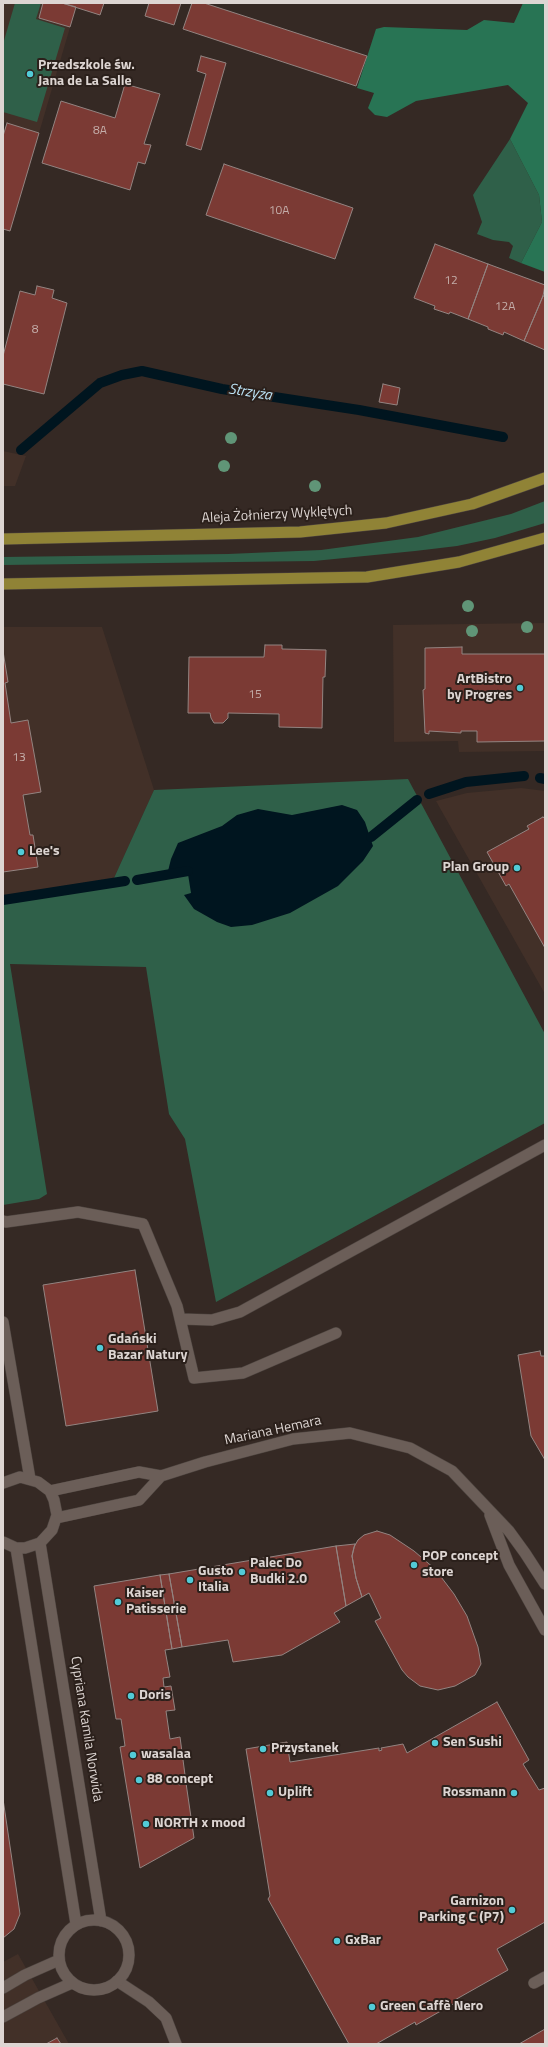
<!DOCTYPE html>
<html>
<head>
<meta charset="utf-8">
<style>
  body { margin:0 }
  #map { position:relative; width:548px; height:2047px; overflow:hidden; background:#352924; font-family:"Titillium Web",sans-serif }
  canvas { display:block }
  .frame { position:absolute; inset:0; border:4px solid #ddd5d2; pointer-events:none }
</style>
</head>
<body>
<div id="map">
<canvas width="548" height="2047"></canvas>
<div class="frame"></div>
</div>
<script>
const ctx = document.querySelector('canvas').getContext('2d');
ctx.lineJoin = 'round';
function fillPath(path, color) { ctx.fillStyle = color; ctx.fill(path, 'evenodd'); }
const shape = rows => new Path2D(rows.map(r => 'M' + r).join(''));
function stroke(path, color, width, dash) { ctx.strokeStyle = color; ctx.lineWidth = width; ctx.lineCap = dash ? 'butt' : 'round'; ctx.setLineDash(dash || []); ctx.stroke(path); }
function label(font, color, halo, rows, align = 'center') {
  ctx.font = font + ' "Titillium Web",sans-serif'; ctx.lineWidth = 4; ctx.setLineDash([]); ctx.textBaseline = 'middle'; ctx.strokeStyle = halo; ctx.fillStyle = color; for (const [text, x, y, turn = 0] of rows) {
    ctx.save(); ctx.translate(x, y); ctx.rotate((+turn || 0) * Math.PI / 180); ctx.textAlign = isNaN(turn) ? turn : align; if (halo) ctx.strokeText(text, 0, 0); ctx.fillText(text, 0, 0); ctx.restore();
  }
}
const built = shape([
  [3,3,62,3,76,7,39,133,3,122],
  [3,451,26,456,15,486,3,486],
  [545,623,545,751,459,752,458,741,394,742,393,625],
  [3,627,102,627,154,790,114,878,3,896],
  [521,788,545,791,545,994,436,801,467,793],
  [18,1954,69,2044,3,2044,3,1962]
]);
const green = shape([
  [15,3,41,3,36,19,65,28,37,122,3,112,3,44],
  [510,139,539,195,542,222,521,263,509,258,513,246,509,242,493,240,477,234,482,222,473,195],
  [545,501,545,523,495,538,457,546,415,551,314,561,3,565,3,557,228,554,321,550,418,537,511,514],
  [408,779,545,1034,545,1123,216,1302,185,1139,169,1114,146,967,10,964,47,1194,39,1199,3,1205,3,896,114,878,154,790]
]);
const forest = shape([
  [523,3,545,3,545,272,521,263,542,222,539,195,510,139,528,103,508,85,416,101,387,117,375,115,368,108,374,93,357,88,376,29,384,27,467,30,484,20,514,23]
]);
const water = shape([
  [342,805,357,810,365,822,373,846,363,861,338,886,290,913,252,925,231,927,217,922,194,909,184,895,191,893,187,868,168,871,171,859,178,843,222,826,237,815,258,809,292,815]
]);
const stream = shape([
  [21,450,100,383,122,375,142,371,222,389,359,410,503,437],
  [540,778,545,779],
  [429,794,466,782,524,776],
  [371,837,417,800],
  [137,880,188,871],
  [3,900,125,881]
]);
const building = shape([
  [43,3,62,3,76,7,70,27,39,18,43,3],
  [62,3,104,3,100,15,62,3],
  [149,3,181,3,174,25,145,16,149,3],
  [192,3,204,3,367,56,356,86,183,29,192,3],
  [201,56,226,63,201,150,186,145,206,74,197,71,201,56],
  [125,84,160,94,144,144,151,145,145,164,138,162,130,190,42,163,61,101,115,118,125,84],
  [7,123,39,133,10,231,3,229,3,136,7,123],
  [224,164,353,208,335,259,206,215,224,164],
  [435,244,488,264,468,319,450,312,449,314,434,309,435,306,414,298,435,244],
  [488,264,545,285,543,296,524,341,504,332,503,335,488,329,488,327,468,319,488,264],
  [37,286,54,290,52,298,67,303,44,394,3,384,3,356,20,291,35,295,37,286],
  [543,296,545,296,545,350,524,341,543,296],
  [383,384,400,388,397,405,379,402,383,384],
  [265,645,282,645,282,649,326,650,325,677,323,677,322,728,279,727,279,714,228,713,228,718,223,723,214,723,211,718,210,713,188,713,189,657,264,657,265,645],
  [462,647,462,654,545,654,545,741,477,742,477,731,461,731,461,733,429,731,429,734,425,733,423,690,425,689,425,648,462,647],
  [3,651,8,682,5,683,11,723,28,720,41,792,23,795,30,835,33,835,38,867,3,872,3,651],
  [543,817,545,819,545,948,509,884,506,886,487,852,529,829,527,826,543,817],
  [135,1270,158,1411,66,1426,43,1285,135,1270],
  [540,1351,541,1356,545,1356,545,1460,531,1436,518,1355,540,1351],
  [377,1531,390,1535,414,1551,435,1569,454,1594,467,1616,478,1647,481,1664,475,1675,455,1686,438,1690,420,1686,408,1677,402,1670,375,1621,381,1618,372,1599,369,1593,362,1597,356,1578,352,1556,354,1547,358,1540,364,1535,377,1531],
  [355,1544,352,1556,356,1578,362,1597,346,1606,336,1546,355,1544],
  [336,1546,346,1606,334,1613,340,1622,282,1655,233,1662,228,1640,182,1647,169,1574,336,1546],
  [169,1574,182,1647,172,1649,160,1575,169,1574],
  [160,1575,172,1649,165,1650,170,1677,163,1678,164,1687,171,1686,175,1710,166,1711,170,1739,180,1737,185,1775,178,1776,179,1785,186,1783,194,1838,140,1868,120,1747,125,1746,123,1732,121,1719,116,1719,94,1586,160,1575],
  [497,1702,529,1760,523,1764,539,1790,545,1788,545,1922,497,1949,508,1970,453,2001,455,2003,416,2025,415,2022,376,2044,349,2044,268,1899,270,1896,246,1749,287,1742,290,1762,379,1748,379,1751,382,1750,381,1748,403,1744,407,1753,497,1702],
  [3,1799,20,1914,14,1929,3,1938,3,1799],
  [545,2029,545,2044,519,2044,545,2029],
  [57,2038,61,2044,46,2044,57,2038]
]);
const service = shape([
  [3,1221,6,1222,78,1212,143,1224,177,1306,194,1378,243,1373,336,1333],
  [181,1319,212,1320,240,1312,545,1145],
  [534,1983,545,1977]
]);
const pedestrian = shape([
  [117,1981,149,2002,166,2018,176,2044]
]);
const minor = shape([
  [3,1322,30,1479],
  [3,1483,20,1477,38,1482,50,1491,54,1500,57,1515,52,1530,40,1543,25,1548,16,1548,3,1542],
  [50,1491,139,1472,161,1476,205,1462,293,1439,350,1433,410,1448,452,1471,509,1531,525,1553,545,1584],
  [490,1515,509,1565,545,1630],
  [56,1518,139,1500,161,1476],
  [40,1543,101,1921],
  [16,1548,76,1924],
  '59 1955a35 35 0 1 1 70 0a35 35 0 1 1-70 0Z',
  [3,1988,25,1975,59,1960],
  [3,2017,38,1998,72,1983]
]);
const primary = shape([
  [3,539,300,532,386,523,472,504,545,478],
  [3,584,367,577,459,562,545,538]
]);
const trees = [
  [231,438],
  [224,466],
  [315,486],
  [468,606],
  [527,627],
  [472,631]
];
const markers = [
  [30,74,4,"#52cbd7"],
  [520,688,4,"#52cbd7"],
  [21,852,4,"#52cbd7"],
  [517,868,4,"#52cbd7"],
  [100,1348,4,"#52cbd7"],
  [414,1565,4,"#52cbd7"],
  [242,1572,4,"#52cbd7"],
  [190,1580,4,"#52cbd7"],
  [118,1602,4,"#52cbd7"],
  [131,1696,4,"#52cbd7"],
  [435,1743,4,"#52cbd7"],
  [263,1749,4,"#52cbd7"],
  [133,1755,4,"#52cbd7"],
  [139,1780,4,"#52cbd7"],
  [270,1793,4,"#52cbd7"],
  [514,1793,4,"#52cbd7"],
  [146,1824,4,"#52cbd7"],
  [512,1910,4,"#52cbd7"],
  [337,1941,4,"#52cbd7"],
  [372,2007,4,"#52cbd7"]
];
const numberNames = [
  ["8A",100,131],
  ["10A",279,211],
  ["12",451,281],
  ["12A",505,307],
  ["8",35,330],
  ["15",255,695],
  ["13",19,758]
];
const poiNames = [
  ["Przedszkole św.",38,66],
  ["Jana de La Salle",38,82],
  ["ArtBistro",512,680,"right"],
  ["by Progres",512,696,"right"],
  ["Lee's",29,852],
  ["Plan Group",509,868,"right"],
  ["Gdański",108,1340],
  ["Bazar Natury",108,1356],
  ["POP concept",422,1557],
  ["store",422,1573],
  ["Palec Do",250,1564],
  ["Budki 2.0",250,1580],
  ["Gusto",198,1572],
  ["Italia",198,1588],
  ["Kaiser",126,1594],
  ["Patisserie",126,1610],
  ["Doris",139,1696],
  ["Sen Sushi",443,1743],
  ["Przystanek",271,1749],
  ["wasalaa",141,1755],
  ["88 concept",147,1780],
  ["Uplift",278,1793],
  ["Rossmann",506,1793,"right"],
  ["NORTH x mood",154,1824],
  ["Garnizon",504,1902,"right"],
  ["Parking C (P7)",504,1918,"right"],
  ["GxBar",345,1941],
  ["Green Caffè Nero",380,2007]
];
const streetNames = [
  ["Aleja Żołnierzy Wyklętych",277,515,-3],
  ["Mariana Hemara",273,1431,-12],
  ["Cypriana Kamila Norwida",86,1729,81]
];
const waterNames = [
  ["Strzyża",250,393,9]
];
fillPath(built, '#423028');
fillPath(green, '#2f6049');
fillPath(forest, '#287454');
fillPath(water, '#00151f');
stroke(stream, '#00151f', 10);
fillPath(building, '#7b3a34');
stroke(building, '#938481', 1);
stroke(service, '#4e4540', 12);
stroke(pedestrian, '#4e4540', 12);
stroke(minor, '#4e4540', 12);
stroke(primary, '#4e4540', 12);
stroke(service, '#6b5e58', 11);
stroke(pedestrian, '#6b5e58', 11);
stroke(minor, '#6b5e58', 11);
stroke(primary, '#908336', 11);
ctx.fillStyle = '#609577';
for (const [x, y] of trees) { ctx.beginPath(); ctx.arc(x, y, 6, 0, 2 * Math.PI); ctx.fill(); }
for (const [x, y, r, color] of markers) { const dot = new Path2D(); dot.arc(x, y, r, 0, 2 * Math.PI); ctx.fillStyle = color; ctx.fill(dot); stroke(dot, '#2b201b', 1.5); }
label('12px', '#c4aeaa', null, numberNames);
label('bold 14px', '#ddd5d2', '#2b201b', poiNames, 'left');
label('14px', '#ddd5d2', '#2b201b', streetNames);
label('italic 15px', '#bce3f6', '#2b201b', waterNames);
</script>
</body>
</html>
